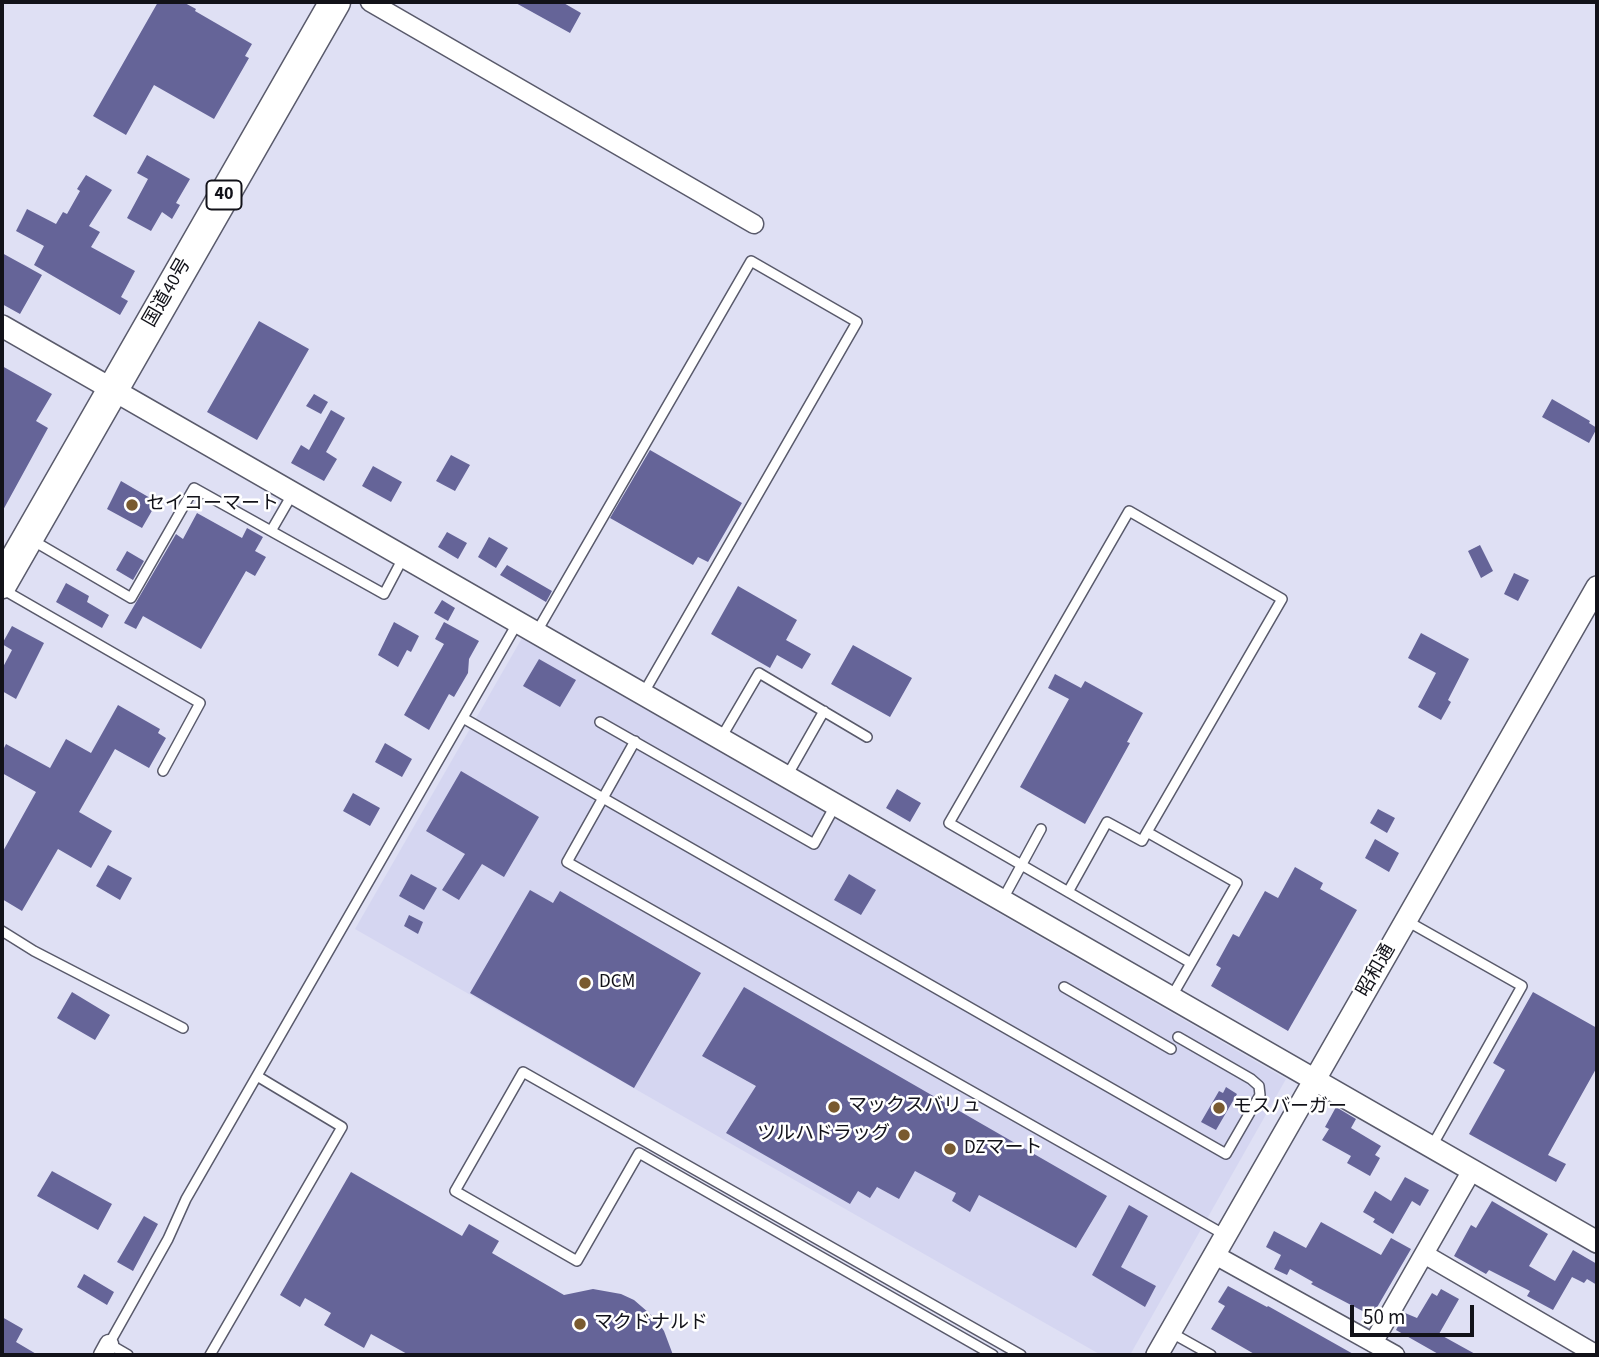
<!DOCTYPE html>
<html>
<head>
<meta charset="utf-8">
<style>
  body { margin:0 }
  #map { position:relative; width:1599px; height:1357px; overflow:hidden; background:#dfe0f4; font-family:"Source Sans 3",sans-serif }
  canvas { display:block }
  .frame { position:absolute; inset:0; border:4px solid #121219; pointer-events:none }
  .scale { position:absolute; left:1350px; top:1305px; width:124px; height:32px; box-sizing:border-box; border:4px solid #121219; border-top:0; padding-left:9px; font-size:21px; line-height:24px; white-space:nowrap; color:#121219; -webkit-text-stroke:5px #fff; paint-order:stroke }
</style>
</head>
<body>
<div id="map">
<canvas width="1599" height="1357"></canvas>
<div class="frame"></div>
<div class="scale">50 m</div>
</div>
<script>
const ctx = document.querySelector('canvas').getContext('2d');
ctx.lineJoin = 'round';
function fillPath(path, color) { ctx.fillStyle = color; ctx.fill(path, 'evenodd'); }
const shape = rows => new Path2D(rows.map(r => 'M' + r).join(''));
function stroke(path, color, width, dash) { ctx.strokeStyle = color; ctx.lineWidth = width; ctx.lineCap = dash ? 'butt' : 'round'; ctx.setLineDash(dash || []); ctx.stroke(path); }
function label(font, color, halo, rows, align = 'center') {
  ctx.font = font + ' "Source Sans 3","Noto Sans JP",sans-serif'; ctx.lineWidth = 5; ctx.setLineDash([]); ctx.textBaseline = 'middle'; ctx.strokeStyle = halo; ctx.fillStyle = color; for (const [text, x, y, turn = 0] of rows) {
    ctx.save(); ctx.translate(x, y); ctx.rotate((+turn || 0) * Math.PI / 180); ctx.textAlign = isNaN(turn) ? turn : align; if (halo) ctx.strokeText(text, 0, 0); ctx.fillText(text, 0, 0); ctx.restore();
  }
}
const built = shape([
  [522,638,1286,1079,1130,1355,1101,1355,355,929]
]);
const building = shape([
  [158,2,183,2,196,9,195,11,252,44,245,56,249,58,214,119,154,85,126,135,93,116],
  [514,2,562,2,581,13,570,33],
  [147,155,190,179,176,203,180,205,172,219,162,212,151,231,127,218,148,179,137,173],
  [86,175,112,190,89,226,100,232,91,247,135,271,121,297,128,301,120,315,34,265,44,246,16,231,27,209,56,224,63,212,67,214,80,191,77,189],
  [2,253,42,275,20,314,2,304],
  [259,321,309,349,257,440,207,412],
  [2,366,52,394,36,421,48,428,2,512],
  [314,394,328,402,321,414,306,406],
  [1552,399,1590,421,1589,423,1597,428,1589,443,1542,417],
  [331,410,345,418,326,452,337,459,324,481,291,463,301,445,309,450],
  [650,450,742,503,708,562,698,557,693,565,610,518],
  [451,455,470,465,455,491,436,481],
  [373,466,402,482,391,502,362,486],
  [121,481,157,502,142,528,107,509],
  [197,513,242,538,247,528,263,537,255,551,266,557,255,576,246,571,201,649,143,616,136,629,124,623,176,534,183,539],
  [447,532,467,543,458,559,438,547],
  [489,537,508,548,496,568,478,557],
  [1480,545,1493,571,1481,578,1468,551],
  [127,551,144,561,133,580,116,570],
  [507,565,552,591,546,602,500,575],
  [1514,573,1529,580,1518,601,1504,594],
  [66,583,89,596,87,602,109,615,102,628,56,602],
  [738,586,797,620,786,640,811,654,802,669,777,655,770,668,711,634],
  [442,600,455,608,448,621,434,613],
  [394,622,419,636,411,652,407,650,398,667,378,655],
  [444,622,479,641,469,659,468,673,454,697,449,694,429,730,404,715,444,644,435,639],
  [12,626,44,643,16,699,2,691,2,669,12,650,2,644],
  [1421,633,1469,659,1448,700,1451,702,1441,720,1418,707,1436,673,1408,658],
  [853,645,912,678,890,717,831,684],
  [539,659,576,680,560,707,523,686],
  [1055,674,1081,688,1085,681,1143,713,1127,742,1130,743,1085,824,1020,787,1069,699,1048,688],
  [118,705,160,729,158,733,166,738,149,768,115,749,79,812,112,831,91,868,58,849,22,911,2,899,2,853,36,792,2,773,2,752,6,744,50,768,66,739,91,753],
  [385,743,412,759,402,777,375,762],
  [461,771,539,817,504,877,482,864,459,900,442,890,465,854,426,831],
  [897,789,921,803,910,822,886,808],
  [353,793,380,808,370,826,343,811],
  [1378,809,1395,818,1387,833,1370,823],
  [1375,839,1399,853,1389,872,1365,858],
  [108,865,132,878,120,900,96,886],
  [1295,867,1323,883,1320,889,1357,910,1288,1031,1211,986,1221,968,1216,965,1233,934,1239,937,1265,891,1278,898],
  [411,874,437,888,424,910,399,896],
  [849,874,876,890,861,915,834,900],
  [530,890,553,903,560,891,701,973,634,1088,470,993],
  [409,915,423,922,418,934,404,926],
  [744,987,1107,1196,1076,1248,979,1195,970,1212,952,1201,956,1193,915,1171,899,1199,877,1187,870,1198,858,1191,850,1204,726,1133,756,1086,702,1056],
  [72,992,110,1015,95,1040,57,1018],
  [1533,992,1597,1028,1597,1067,1548,1155,1566,1164,1556,1182,1469,1134,1505,1070,1493,1063],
  [1226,1087,1237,1094,1216,1130,1201,1122,1219,1091,1223,1093],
  [1336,1107,1356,1119,1351,1128,1381,1146,1375,1155,1380,1158,1370,1176,1347,1163,1351,1156,1322,1140,1329,1129,1325,1127],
  [52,1171,112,1204,98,1230,37,1196],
  [351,1172,462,1236,469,1224,499,1241,492,1253,564,1295,593,1289,621,1294,634,1300,656,1319,664,1331,673,1355,409,1355,371,1334,364,1348,324,1325,331,1313,305,1298,300,1307,280,1295],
  [1405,1177,1429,1190,1420,1206,1412,1201,1393,1234,1373,1222,1375,1219,1363,1212,1375,1191,1391,1201],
  [1492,1201,1548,1234,1529,1266,1555,1281,1573,1250,1597,1264,1597,1285,1587,1279,1584,1283,1572,1277,1553,1310,1527,1296,1530,1291,1489,1270,1486,1274,1454,1256,1471,1225,1476,1228],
  [1129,1205,1148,1216,1121,1267,1156,1286,1145,1307,1092,1275],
  [144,1216,158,1224,133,1271,117,1262],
  [1321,1222,1381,1255,1391,1238,1411,1249,1372,1316,1311,1284,1313,1282,1290,1269,1287,1275,1274,1269,1281,1255,1266,1247,1274,1231,1306,1248],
  [84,1274,114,1292,107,1305,77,1287],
  [1228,1286,1267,1307,1268,1306,1355,1355,1256,1355,1211,1329,1225,1306,1218,1302],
  [1441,1289,1459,1299,1439,1334,1477,1355,1440,1355,1396,1330,1405,1313,1417,1318,1432,1293,1437,1296],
  [2,1317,23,1329,16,1342,38,1355,2,1355]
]);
const service = shape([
  [293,493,271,531,384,594,403,558],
  [32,540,131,598,194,488,271,531],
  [2,589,200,703,163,771],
  [536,633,751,261,857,322,643,694],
  [463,718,1226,1154,1260,1095,1259,1086,1251,1079,1178,1037],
  [600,722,814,844,836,804],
  [721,738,759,673,867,737],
  [635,741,567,862,1225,1235],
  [787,776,824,711],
  [1068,892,1107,822,1142,841,1147,832],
  [1003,899,1041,829],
  [1407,921,1522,986,1432,1146],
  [2,931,34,951,183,1028],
  [1064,987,1171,1049],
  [1172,996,1191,963,1237,883,1147,832,1282,599,1129,511,949,823,1191,963],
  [1170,1332,1211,1355],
  [128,1355,109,1344,168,1239,186,1199,518,622],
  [210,1355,342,1127,257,1076],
  [993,1355,639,1153,577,1261,455,1191,523,1072,1021,1355]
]);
const minor = shape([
  [370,2,754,224],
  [1424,1254,1597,1355],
  [1215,1255,1395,1355],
  [1373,1343,1472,1170],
  [103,1355,109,1344]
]);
const tertiary = shape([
  [2,326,1597,1242],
  [1157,1355,1597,587]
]);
const trunk = shape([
  [2,583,335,2]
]);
const markers = [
  [132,505,7,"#795a2f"],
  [585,983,7,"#795a2f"],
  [834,1107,7,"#795a2f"],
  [1219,1108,7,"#795a2f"],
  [904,1135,7,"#795a2f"],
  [950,1149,7,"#795a2f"],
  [580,1324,7,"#795a2f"]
];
const shields = [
  [224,195,35]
];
const shieldNames = [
  ["40",224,195]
];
const streetNames = [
  ["国道40号",168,293,-60],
  ["昭和通",1377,971,-60]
];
const poiNames = [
  ["セイコーマート",146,505],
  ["DCM",599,983],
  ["マックスバリュ",848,1107],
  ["モスバーガー",1233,1108],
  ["ツルハドラッグ",890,1135,"right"],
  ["DZマート",964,1149],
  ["マクドナルド",594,1324]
];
fillPath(built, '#d5d6f1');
fillPath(building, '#656498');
stroke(service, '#595a6b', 12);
stroke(minor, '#595a6b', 21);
stroke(tertiary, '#595a6b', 24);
stroke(trunk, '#595a6b', 33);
stroke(service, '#fff', 9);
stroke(minor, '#fff', 18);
stroke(tertiary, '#fff', 21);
stroke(trunk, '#fff', 30);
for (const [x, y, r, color] of markers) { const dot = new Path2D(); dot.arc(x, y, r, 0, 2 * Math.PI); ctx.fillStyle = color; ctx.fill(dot); stroke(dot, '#fff', 2.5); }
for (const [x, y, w] of shields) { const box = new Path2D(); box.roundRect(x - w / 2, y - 14.5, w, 29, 5); ctx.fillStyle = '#fff'; ctx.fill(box); stroke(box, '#121219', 2); }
label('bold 18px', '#121219', null, shieldNames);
label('19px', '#121219', '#fff', streetNames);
label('19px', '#121219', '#fff', poiNames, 'left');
</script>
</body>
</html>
